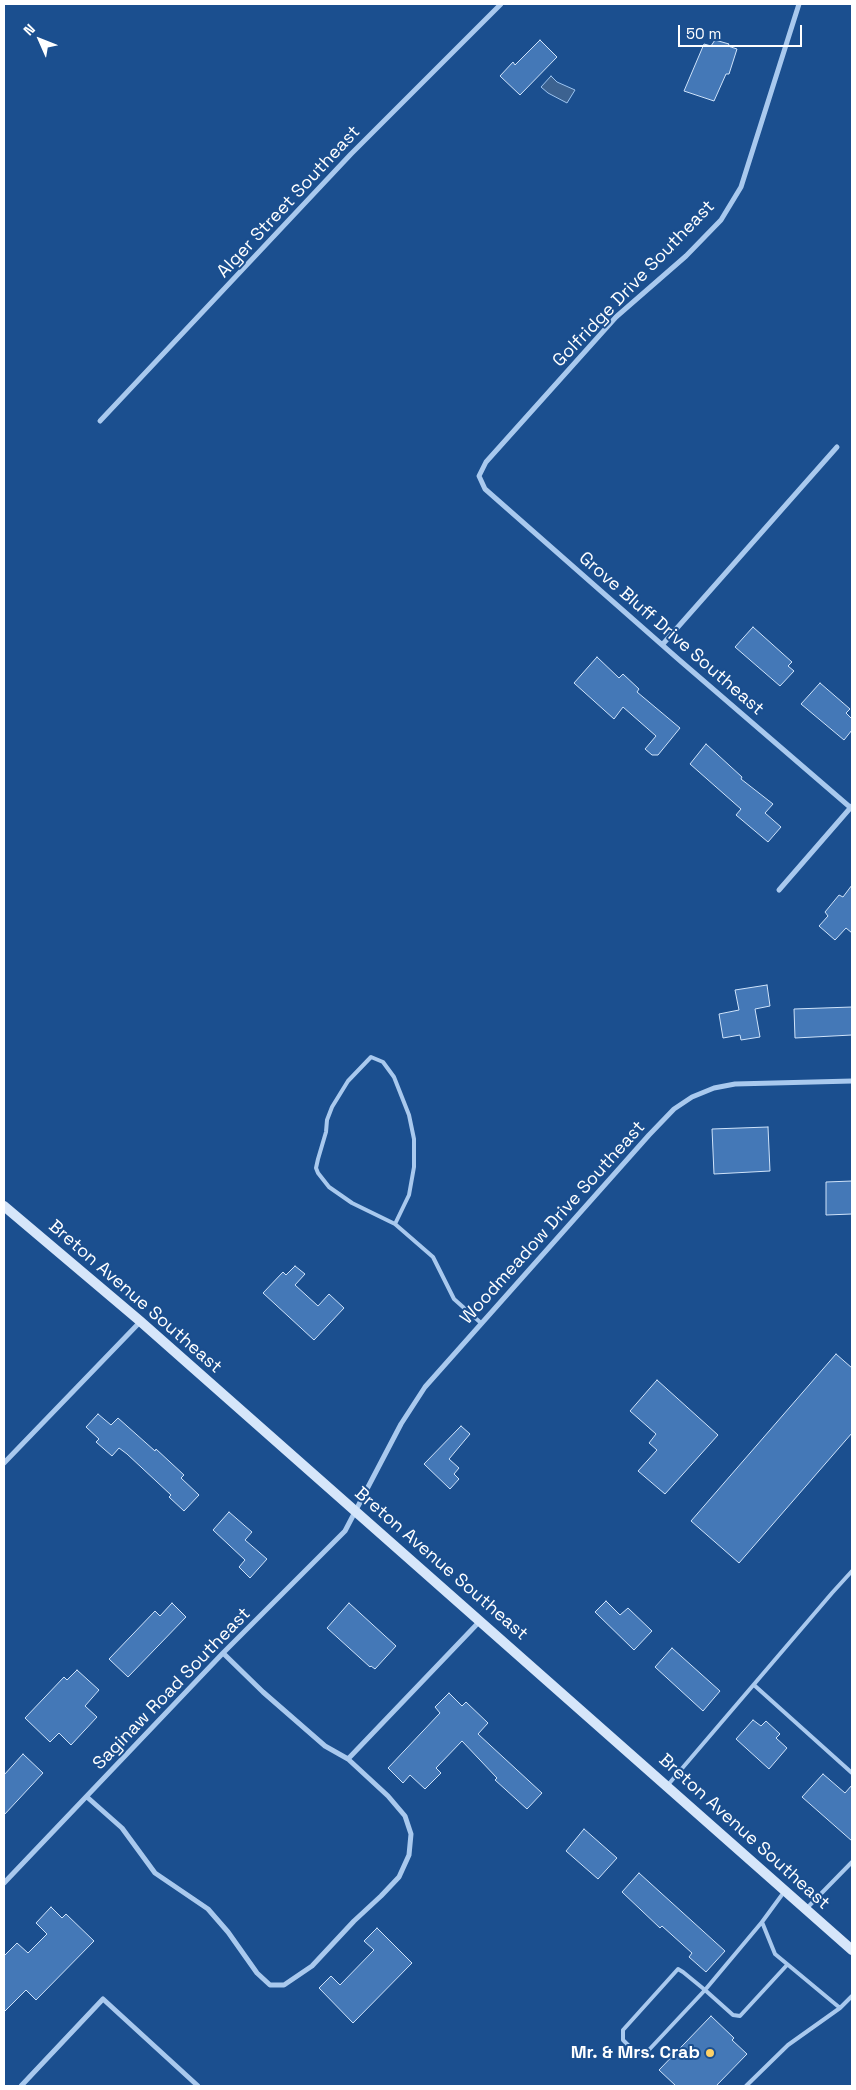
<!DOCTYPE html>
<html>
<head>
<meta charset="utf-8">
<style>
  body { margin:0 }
  #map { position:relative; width:856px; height:2090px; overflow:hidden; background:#1b4f8f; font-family:"Space Grotesk",sans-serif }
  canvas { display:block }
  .frame { position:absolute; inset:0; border:5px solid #fff; pointer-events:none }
  .north { position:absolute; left:15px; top:15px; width:50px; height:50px; -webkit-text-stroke:4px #1b4f8f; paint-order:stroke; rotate:314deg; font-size:14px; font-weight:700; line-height:20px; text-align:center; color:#fff }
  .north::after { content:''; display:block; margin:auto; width:18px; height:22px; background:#fff; clip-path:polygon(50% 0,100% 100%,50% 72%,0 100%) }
  .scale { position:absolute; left:678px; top:25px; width:124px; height:22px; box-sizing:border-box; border:2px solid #fff; border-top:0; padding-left:6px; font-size:15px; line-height:18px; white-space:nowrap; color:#fff; -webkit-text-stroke:4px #1b4f8f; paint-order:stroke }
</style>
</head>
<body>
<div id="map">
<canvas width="856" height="2090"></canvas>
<div class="frame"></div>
<div class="north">N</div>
<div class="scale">50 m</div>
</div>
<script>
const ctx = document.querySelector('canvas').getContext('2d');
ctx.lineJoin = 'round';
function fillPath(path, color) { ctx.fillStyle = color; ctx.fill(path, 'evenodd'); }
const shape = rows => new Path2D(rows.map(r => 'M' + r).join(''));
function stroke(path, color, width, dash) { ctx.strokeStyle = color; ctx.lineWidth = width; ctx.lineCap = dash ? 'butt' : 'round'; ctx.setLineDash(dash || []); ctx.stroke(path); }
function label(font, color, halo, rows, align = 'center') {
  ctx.font = font + ' "Space Grotesk",sans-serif'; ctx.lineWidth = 4; ctx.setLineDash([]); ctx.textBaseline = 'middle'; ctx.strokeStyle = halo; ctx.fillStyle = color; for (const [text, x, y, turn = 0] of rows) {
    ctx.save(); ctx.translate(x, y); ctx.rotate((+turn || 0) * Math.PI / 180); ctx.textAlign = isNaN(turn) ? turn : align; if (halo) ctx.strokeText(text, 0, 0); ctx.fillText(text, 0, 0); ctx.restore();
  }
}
const water = shape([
  [551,76,557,82,575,90,567,103,548,93,541,87,551,76]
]);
const building = shape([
  [540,40,557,57,520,95,500,76,513,62,515,65,540,40],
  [715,40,729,44,728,46,737,49,729,74,726,74,714,101,684,91,704,44,711,46,715,40],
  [753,627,792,662,788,666,794,671,780,686,735,647,753,627],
  [597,657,619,678,623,674,639,689,637,692,680,728,658,755,652,755,645,749,656,736,623,707,614,719,574,683,597,657],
  [820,683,850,709,846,713,852,719,852,730,844,740,801,704,820,683],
  [706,744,742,777,741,779,773,804,765,813,781,827,768,842,736,815,741,809,690,764,706,744],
  [852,885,852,933,846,928,835,940,819,926,828,916,825,912,839,895,843,897,852,885],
  [767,985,770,1006,755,1009,760,1037,741,1040,740,1035,723,1038,719,1014,739,1010,735,990,767,985],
  [852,1007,852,1035,795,1038,794,1009,852,1007],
  [768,1127,770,1171,714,1174,712,1129,768,1127],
  [852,1181,852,1214,826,1215,826,1182,852,1181],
  [295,1266,305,1274,295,1285,318,1306,329,1294,344,1308,314,1340,263,1293,283,1272,286,1275,295,1266],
  [836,1354,852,1368,852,1433,739,1563,691,1521,836,1354],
  [657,1380,718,1435,665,1494,638,1471,657,1450,649,1443,656,1434,630,1411,657,1380],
  [98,1414,111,1425,118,1418,155,1451,156,1449,184,1475,181,1478,199,1495,184,1511,169,1497,171,1495,127,1454,119,1448,112,1456,96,1442,99,1439,86,1427,98,1414],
  [461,1426,470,1434,449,1459,459,1468,454,1474,459,1479,450,1489,424,1464,461,1426],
  [229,1512,252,1532,245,1540,267,1559,250,1578,239,1567,245,1560,213,1530,229,1512],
  [606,1601,620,1615,628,1608,652,1631,634,1650,595,1612,606,1601],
  [172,1603,186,1617,128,1677,109,1659,155,1611,160,1616,172,1603],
  [349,1603,396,1646,375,1669,371,1666,370,1667,327,1628,349,1603],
  [672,1648,720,1691,703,1711,655,1667,672,1648],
  [77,1670,99,1690,85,1706,97,1717,71,1745,59,1733,50,1742,25,1718,64,1677,67,1680,77,1670],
  [449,1693,462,1706,466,1702,488,1723,478,1734,542,1793,527,1809,495,1780,497,1778,462,1741,436,1768,441,1773,425,1789,410,1775,403,1783,388,1768,440,1713,435,1707,449,1693],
  [753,1720,761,1726,766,1721,780,1734,776,1738,787,1748,769,1769,736,1739,753,1720],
  [23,1754,43,1773,4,1815,4,1775,23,1754],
  [823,1774,845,1793,852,1785,852,1841,802,1797,823,1774],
  [584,1829,617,1858,598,1879,566,1851,584,1829],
  [639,1873,725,1951,706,1972,689,1957,692,1953,662,1926,660,1928,622,1892,639,1873],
  [51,1907,62,1918,66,1914,94,1941,36,2000,26,1990,4,2012,4,1956,17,1943,28,1953,47,1934,36,1923,51,1907],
  [377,1928,412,1963,353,2023,319,1988,331,1976,340,1985,374,1950,364,1941,377,1928],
  [711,2016,734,2038,732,2040,747,2054,716,2086,676,2086,659,2070,711,2016]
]);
const service = shape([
  [395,1224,409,1195,414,1167,414,1139,409,1115,394,1077,383,1062,371,1057,348,1081,332,1107,327,1120,326,1132,318,1159,316,1168,318,1173,329,1187,352,1203,395,1224,433,1257,454,1299,481,1323],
  [754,1685,852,1773],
  [667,1786,832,1593,852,1571],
  [784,1892,762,1922,775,1954,840,2008,852,1996],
  [807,1908,852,1862],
  [762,1922,705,1990,646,2053,636,2053,623,2040,623,2030,678,1969,683,1972,705,1990,733,2015,740,2016,787,1965],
  [746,2086,788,2045,840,2008]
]);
const minor = shape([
  [799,4,741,187,721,220,686,256,616,317,486,462,479,476,485,489,677,658,851,808],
  [100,421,351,154,501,4],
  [662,645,837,447],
  [779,890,852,806],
  [4,1463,140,1322],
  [348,1759,480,1621],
  [87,1797,122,1828,155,1873,208,1909,228,1932,257,1973,270,1985,284,1985,312,1966,354,1921,381,1896,399,1877,409,1855,411,1834,405,1816,388,1796,348,1759,325,1746,263,1692,223,1653],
  [4,1883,223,1653,345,1531,401,1424,425,1387,649,1135,674,1109,692,1097,714,1088,735,1084,852,1081],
  [21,2086,103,1999,198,2086]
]);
const secondary = shape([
  [4,1206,140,1321,852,1950]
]);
const markers = [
  [710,2053,5,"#ffd166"]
];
const streetNames = [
  ["Alger Street Southeast",289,202,-47],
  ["Golfridge Drive Southeast",634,284,-46],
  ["Grove Bluff Drive Southeast",671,634,41],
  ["Woodmeadow Drive Southeast",553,1223,-48],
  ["Breton Avenue Southeast",135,1297,41],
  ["Breton Avenue Southeast",441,1564,41],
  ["Saginaw Road Southeast",172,1689,-46],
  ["Breton Avenue Southeast",744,1832,42]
];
const poiNames = [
  ["Mr. & Mrs. Crab",700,2053]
];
fillPath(water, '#3c6290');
stroke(water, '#9cc4f0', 1);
fillPath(building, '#4478b7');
stroke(building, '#cfe3fa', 1);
stroke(service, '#a9c9ee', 4);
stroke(minor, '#a9c9ee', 5);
stroke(secondary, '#d6e6fa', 10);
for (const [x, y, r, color] of markers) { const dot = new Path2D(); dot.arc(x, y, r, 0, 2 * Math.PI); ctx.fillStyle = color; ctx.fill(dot); stroke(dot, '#1b4f8f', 2); }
label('18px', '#fff', '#1b4f8f', streetNames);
label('bold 18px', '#fff', '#1b4f8f', poiNames, 'right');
</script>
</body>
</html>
